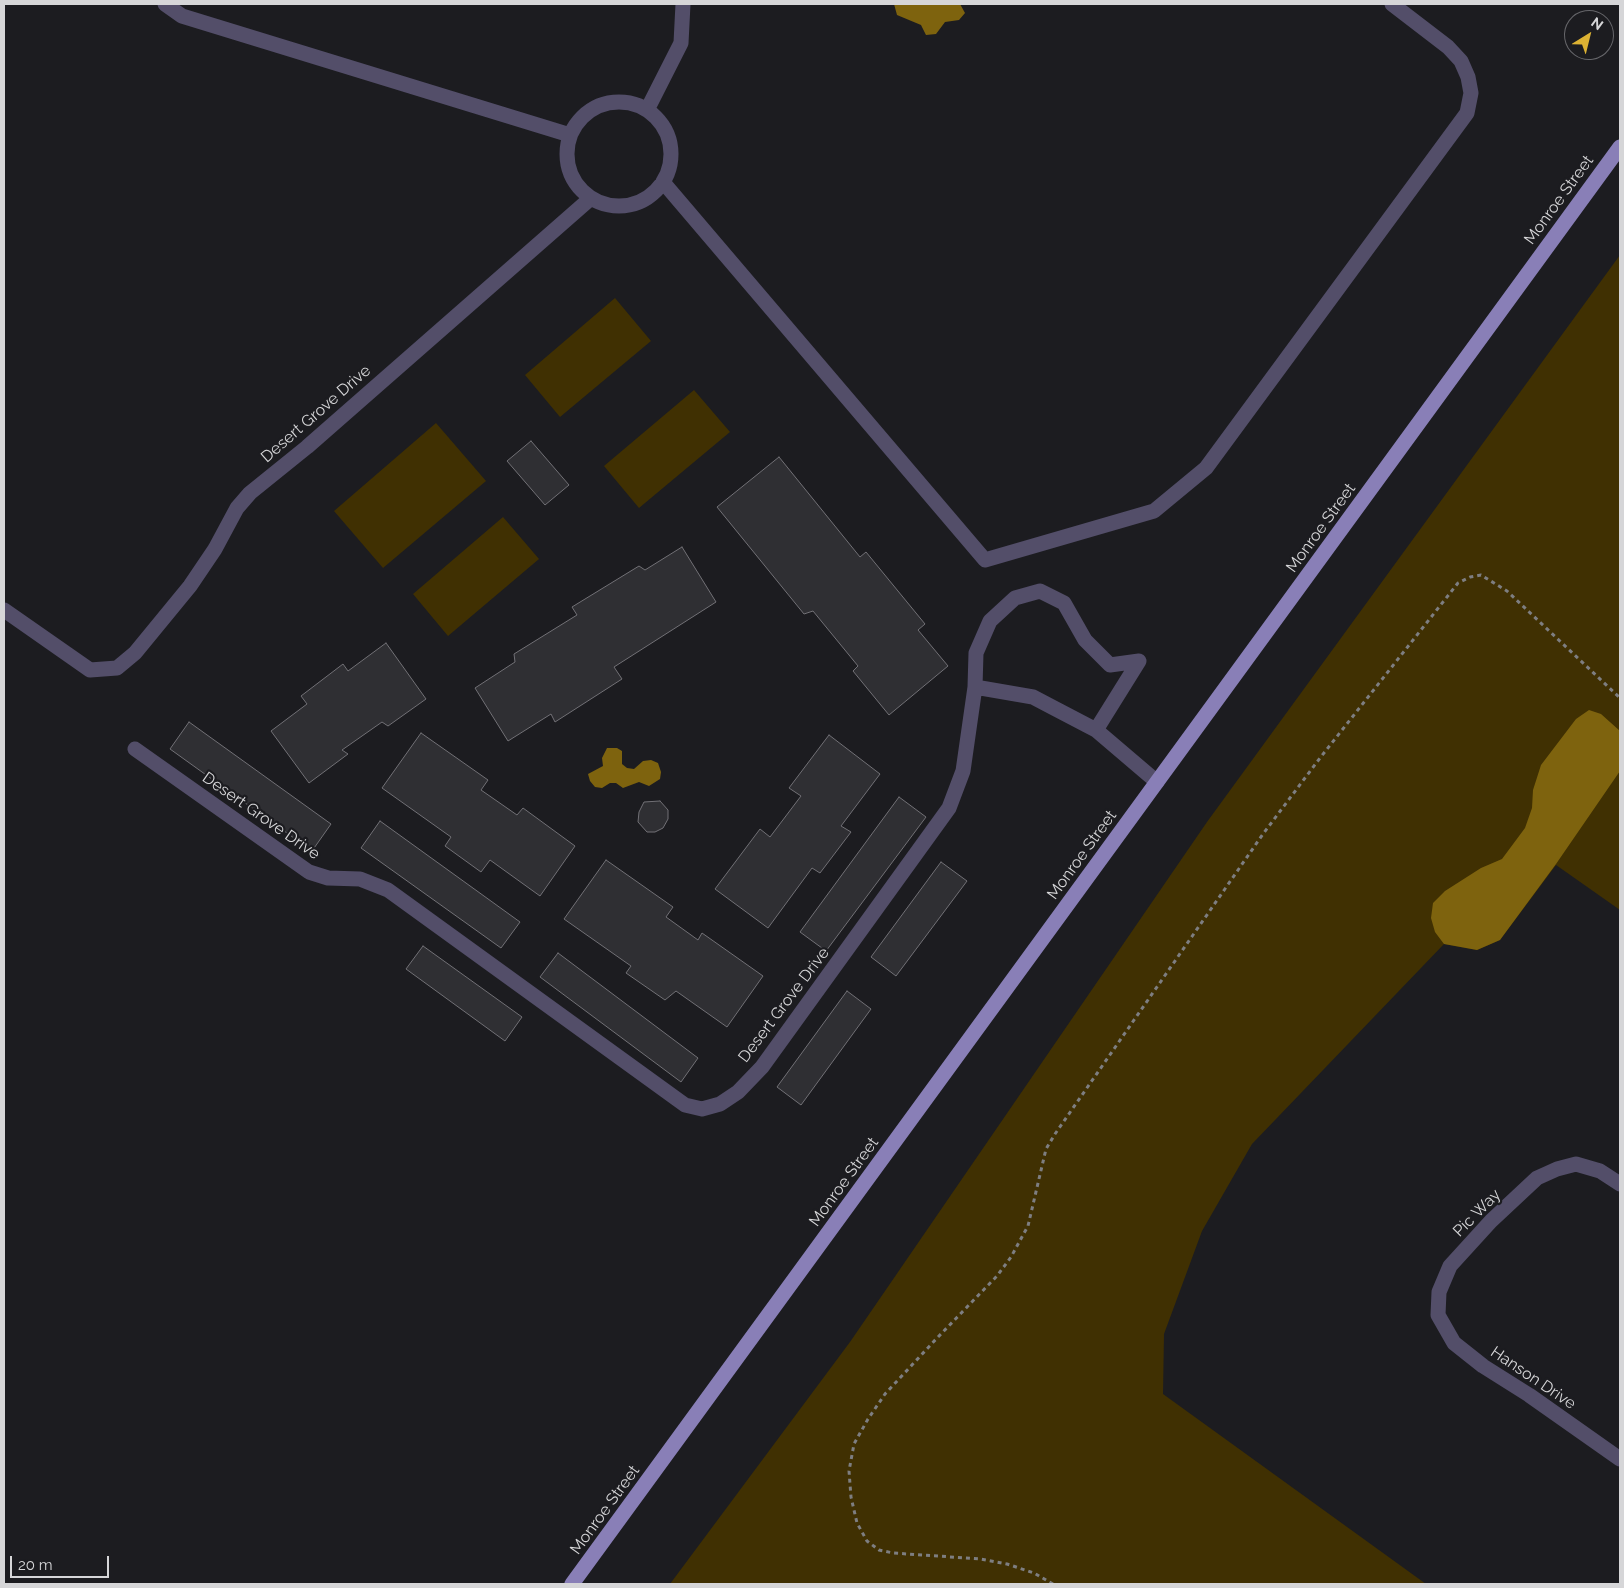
<!DOCTYPE html>
<html>
<head>
<meta charset="utf-8">
<style>
  body { margin:0 }
  #map { position:relative; width:1624px; height:1588px; overflow:hidden; background:#1c1c20; font-family:Raleway,sans-serif }
  canvas { display:block }
  .frame { position:absolute; inset:0; border:5px solid #d6d6d8; pointer-events:none }
  .north { position:absolute; left:1564px; top:10px; width:50px; height:50px; box-sizing:border-box; background:#1c1c20; border:1px solid #66666a; border-radius:50%; rotate:36deg; font-size:14px; font-weight:700; line-height:20px; text-align:center; color:#d6d6d8 }
  .north::after { content:''; display:block; margin:auto; width:18px; height:22px; background:#dcb233; clip-path:polygon(50% 0,100% 100%,50% 72%,0 100%) }
  .scale { position:absolute; left:10px; top:1556px; width:99px; height:22px; box-sizing:border-box; border:2px solid #d6d6d8; border-top:0; padding-left:6px; font-size:15px; line-height:18px; white-space:nowrap; color:#d6d6d8; -webkit-text-stroke:4px #1c1c20; paint-order:stroke }
</style>
</head>
<body>
<div id="map">
<canvas width="1624" height="1588"></canvas>
<div class="frame"></div>
<div class="north">N</div>
<div class="scale">20 m</div>
</div>
<script>
const ctx = document.querySelector('canvas').getContext('2d');
ctx.lineJoin = 'round';
function fillPath(path, color) { ctx.fillStyle = color; ctx.fill(path, 'evenodd'); }
const shape = rows => new Path2D(rows.map(r => 'M' + r).join(''));
function stroke(path, color, width, dash) { ctx.strokeStyle = color; ctx.lineWidth = width; ctx.lineCap = dash ? 'butt' : 'round'; ctx.setLineDash(dash || []); ctx.stroke(path); }
function label(font, color, halo, rows, align = 'center') {
  ctx.font = font + ' Raleway,sans-serif'; ctx.lineWidth = 4.5; ctx.setLineDash([]); ctx.textBaseline = 'middle'; ctx.strokeStyle = halo; ctx.fillStyle = color; for (const [text, x, y, turn = 0] of rows) {
    ctx.save(); ctx.translate(x, y); ctx.rotate((+turn || 0) * Math.PI / 180); ctx.textAlign = isNaN(turn) ? turn : align; if (halo) ctx.strokeText(text, 0, 0); ctx.fillText(text, 0, 0); ctx.restore();
  }
}
const green = shape([
  [1620,255,1620,910,1556,865,1500,940,1477,950,1444,944,1252,1144,1202,1231,1164,1334,1163,1394,1426,1584,670,1584,850,1342,1207,822],
  [615,298,651,341,560,417,525,375],
  [694,390,730,432,639,508,604,466],
  [436,423,486,481,383,568,334,511],
  [503,517,539,559,448,636,413,594]
]);
const water = shape([
  [894,4,960,4,965,13,959,20,945,22,936,34,926,35,921,25,897,15],
  [1589,710,1601,714,1620,731,1620,771,1556,864,1500,940,1477,950,1444,944,1435,932,1431,918,1433,903,1445,891,1481,868,1502,859,1525,828,1532,808,1533,790,1541,765,1576,719],
  [607,748,617,748,622,751,622,764,627,768,634,769,643,761,651,760,658,763,661,772,660,779,649,786,639,782,623,788,616,783,610,783,602,788,595,787,590,781,588,774,603,766,602,758]
]);
const building = shape([
  [531,441,569,485,545,505,507,461,531,441],
  [779,457,860,557,866,552,925,624,918,630,948,666,889,715,853,671,858,666,813,611,804,614,717,507,779,457],
  [682,547,716,602,614,667,622,679,555,722,551,714,508,741,475,688,515,662,514,654,577,615,572,607,639,566,645,570,682,547],
  [386,643,426,699,388,726,382,722,342,750,348,754,309,783,271,731,307,704,301,696,343,664,348,671,386,643],
  [189,722,331,824,312,851,170,749,189,722],
  [421,733,488,780,481,790,517,815,523,808,575,846,540,896,490,860,481,872,445,846,451,837,382,788,421,733],
  [829,735,880,774,841,826,851,832,820,873,812,868,768,928,715,889,760,829,770,837,801,796,789,788,829,735],
  [899,797,926,817,826,951,800,932,899,797],
  [660,801,668,810,668,819,663,828,655,832,647,832,638,822,639,812,644,802,660,801],
  [380,821,520,922,501,948,361,848,380,821],
  [606,860,673,907,666,917,698,940,702,933,763,976,727,1027,676,991,665,1000,626,973,631,966,564,919,606,860],
  [941,862,967,881,896,976,871,957,941,862],
  [423,946,522,1017,505,1041,406,969,423,946],
  [558,953,698,1058,681,1082,540,977,558,953],
  [847,991,871,1009,801,1105,777,1087,847,991]
]);
const path = shape([
  [1053,1584,1034,1573,1007,1564,981,1559,893,1553,879,1550,867,1541,857,1523,851,1497,849,1471,854,1444,868,1419,885,1394,938,1337,997,1276,1011,1257,1028,1226,1046,1149,1055,1134,1263,834,1320,758,1458,583,1470,577,1481,575,1507,591,1620,698]
]);
const minor = shape([
  [165,4,182,16,570,135],
  '567 154a52 52 0 1 1 104 0a52 52 0 1 1-104 0Z',
  [647,110,681,43,683,4],
  [663,182,985,560,1154,511,1206,468,1467,113,1471,93,1468,77,1461,61,1448,47,1392,4],
  [4,610,90,670,117,668,135,653,190,586,215,549,237,508,250,493,307,447,591,198],
  [975,687,1033,697,1052,707,1096,730,1157,782],
  [1096,730,1139,661],
  [135,749,309,872,328,878,360,879,388,890,685,1105,702,1109,720,1104,738,1092,762,1067,949,808,963,771,975,687,976,653,990,621,1015,598,1040,591,1064,603,1085,640,1110,665,1139,661],
  [1620,1184,1600,1171,1576,1164,1557,1169,1537,1178,1491,1221,1450,1266,1439,1292,1438,1315,1454,1343,1483,1366,1529,1395,1620,1459]
]);
const major = shape([
  [572,1584,1620,147]
]);
const streetNames = [
  ["Monroe Street",1559,200,-54],
  ["Desert Grove Drive",316,414,-41],
  ["Monroe Street",1321,528,-54],
  ["Desert Grove Drive",261,816,35],
  ["Monroe Street",1082,855,-54],
  ["Desert Grove Drive",784,1005,-53],
  ["Monroe Street",844,1182,-54],
  ["Pic Way",1477,1213,-45],
  ["Hanson Drive",1533,1378,34],
  ["Monroe Street",605,1510,-54]
];
fillPath(green, '#403002');
fillPath(water, '#7e630e');
fillPath(building, '#2f2f33');
stroke(building, '#727176', 1);
stroke(path, '#7e7e81', 3, [4, 4]);
stroke(minor, '#534e69', 15);
stroke(major, '#897fb7', 15);
label('16px', '#d6d6d8', '#1c1c20', streetNames);
</script>
</body>
</html>
